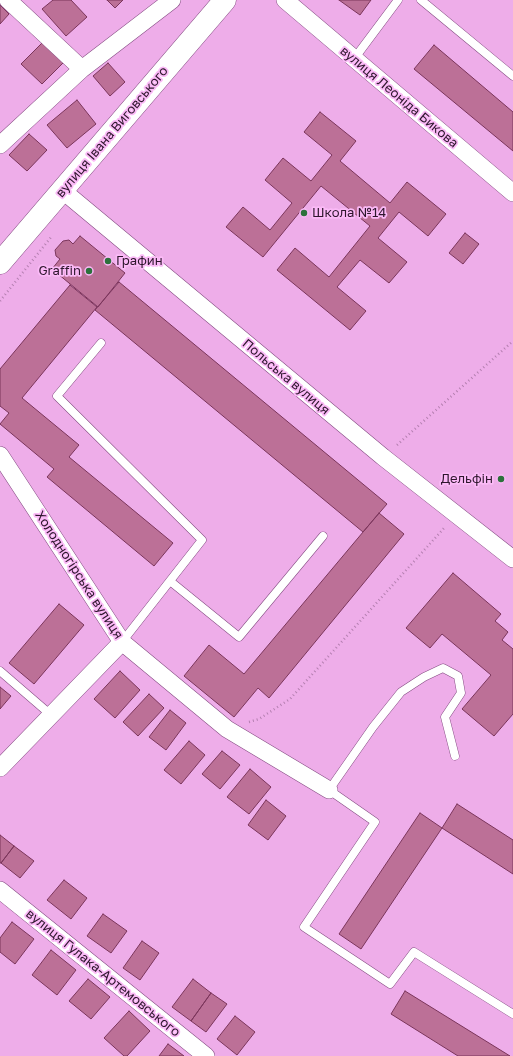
<!DOCTYPE html>
<html>
<head>
<meta charset="utf-8">
<style>
  body { margin:0 }
  canvas { display:block; background:#eeade9 }
</style>
</head>
<body>
<canvas width="513" height="1056"></canvas>
<script>
const ctx = document.querySelector('canvas').getContext('2d');
ctx.lineJoin = 'round';
function fillPath(path, color) { ctx.fillStyle = color; ctx.fill(path, 'evenodd'); }
const shape = rows => new Path2D(rows.map(r => 'M' + r).join(''));
function stroke(path, color, width, dash) { ctx.strokeStyle = color; ctx.lineWidth = width; ctx.lineCap = dash ? 'butt' : 'round'; ctx.setLineDash(dash || []); ctx.stroke(path); }
function label(font, color, halo, rows, align = 'center') {
  ctx.font = font + ' "Golos Text",sans-serif'; ctx.lineWidth = 3.5; ctx.setLineDash([]); ctx.textBaseline = 'middle'; ctx.strokeStyle = halo; ctx.fillStyle = color; for (const [text, x, y, turn = 0] of rows) {
    ctx.save(); ctx.translate(x, y); ctx.rotate((+turn || 0) * Math.PI / 180); ctx.textAlign = isNaN(turn) ? turn : align; if (halo) ctx.strokeText(text, 0, 0); ctx.fillText(text, 0, 0); ctx.restore();
  }
}
const building = shape([
  [53,0,71,0,87,17,66,36,42,9,53,0],
  [107,0,123,0,115,8,107,0],
  [339,0,371,0,360,15,339,0],
  [0,5,9,14,0,24,0,5],
  [43,42,64,62,42,84,21,64,43,42],
  [434,45,513,112,513,151,414,69,434,45],
  [108,63,125,82,110,96,93,76,108,63],
  [77,100,96,124,67,148,47,125,77,100],
  [320,112,356,141,340,161,390,203,407,182,446,214,428,236,399,212,378,238,407,262,389,283,360,260,337,287,366,311,350,330,277,270,295,248,329,277,370,226,321,186,263,257,226,227,243,207,270,230,292,203,265,180,283,158,311,181,332,155,304,132,320,112],
  [29,134,47,150,27,171,9,155,29,134],
  [465,233,479,244,463,264,449,253,465,233],
  [80,236,125,273,98,307,52,269,60,259,56,256,55,250,63,241,69,240,73,244,80,236],
  [119,282,387,504,363,532,95,310,119,282],
  [70,285,97,307,22,398,79,445,69,457,173,543,154,566,47,477,54,469,0,424,9,413,0,406,0,369,70,285],
  [379,513,404,534,269,698,258,688,234,717,184,676,209,645,244,674,379,513],
  [453,573,501,614,495,621,508,632,502,640,513,649,513,714,494,736,462,709,491,675,442,634,430,648,406,628,453,573],
  [59,604,84,625,34,684,9,663,59,604],
  [120,671,140,690,115,718,94,699,120,671],
  [0,687,11,696,0,709,0,687],
  [149,694,164,708,138,736,123,722,149,694],
  [170,710,186,723,166,750,149,737,170,710],
  [189,741,205,755,181,784,164,770,189,741],
  [222,751,240,765,220,789,202,774,222,751],
  [250,769,271,787,249,814,227,797,250,769],
  [266,800,286,816,268,840,248,825,266,800],
  [457,804,513,840,513,874,442,828,457,804],
  [420,813,442,828,361,949,339,934,420,813],
  [0,835,14,846,1,863,0,863,0,835],
  [14,846,34,861,20,878,1,863,14,846],
  [64,880,87,898,71,919,47,900,64,880],
  [103,914,127,931,111,953,87,936,103,914],
  [12,922,34,939,15,964,0,952,0,938,12,922],
  [142,941,159,953,140,980,123,968,142,941],
  [51,950,76,970,57,995,32,975,51,950],
  [88,979,110,997,91,1019,69,1001,88,979],
  [193,979,211,993,191,1021,172,1007,193,979],
  [405,991,510,1056,458,1056,391,1014,405,991],
  [211,993,227,1004,206,1032,191,1021,211,993],
  [129,1011,150,1031,127,1056,124,1056,104,1038,129,1011],
  [235,1016,255,1032,237,1055,217,1039,235,1016],
  [168,1044,184,1056,159,1056,168,1044]
]);
const path = shape([
  [0,301,52,236],
  [397,445,513,341],
  [249,722,259,719,290,699,445,527]
]);
const service = shape([
  [421,0,513,76],
  [354,59,398,0],
  [101,343,57,396,202,540,122,642],
  [170,581,239,637,323,536],
  [0,671,51,715],
  [455,756,445,717,461,693,458,676,443,668,424,677,401,692,373,727,329,790,375,822,304,927,390,984,414,952,513,1014]
]);
const minor = shape([
  [8,0,82,69],
  [285,0,513,193],
  [0,145,82,69,172,0],
  [62,190,383,457,513,559],
  [0,455,122,642,227,729,329,790],
  [0,768,122,642],
  [0,890,206,1056]
]);
const secondary = shape([
  [0,263,225,0]
]);
const markers = [
  [304,213,4,"#2c713c"],
  [108,261,4,"#2c713c"],
  [89,271,4,"#2c713c"],
  [501,479,4,"#2c713c"]
];
const streetNames = [
  ["вулиця Леоніда Бикова",399,97,40],
  ["вулиця Івана Виговського",112,132,-50],
  ["Польська вулиця",286,377,40],
  ["Холодногірська вулиця",79,575,57],
  ["вулиця Гулака-Артемовського",103,973,39]
];
const poiNames = [
  ["Школа №14",312,213],
  ["Графин",116,261],
  ["Graffin",81,271,"right"],
  ["Дельфін",493,479,"right"]
];
fillPath(building, '#bc7097');
stroke(building, '#7b355b', 1);
stroke(service, '#854c83', 9);
stroke(minor, '#854c83', 18);
stroke(secondary, '#854c83', 23);
stroke(path, '#b47fb0', 2.5, [1, 3]);
stroke(service, '#fff', 8);
stroke(minor, '#fff', 17);
stroke(secondary, '#fff', 22);
for (const [x, y, r, color] of markers) { const dot = new Path2D(); dot.arc(x, y, r, 0, 2 * Math.PI); ctx.fillStyle = color; ctx.fill(dot); stroke(dot, '#fbbaf7', 1.5); }
label('13px', '#2e162d', '#fbbaf7', streetNames);
label('13px', '#2e162d', '#fbbaf7', poiNames, 'left');
</script>
</body>
</html>
